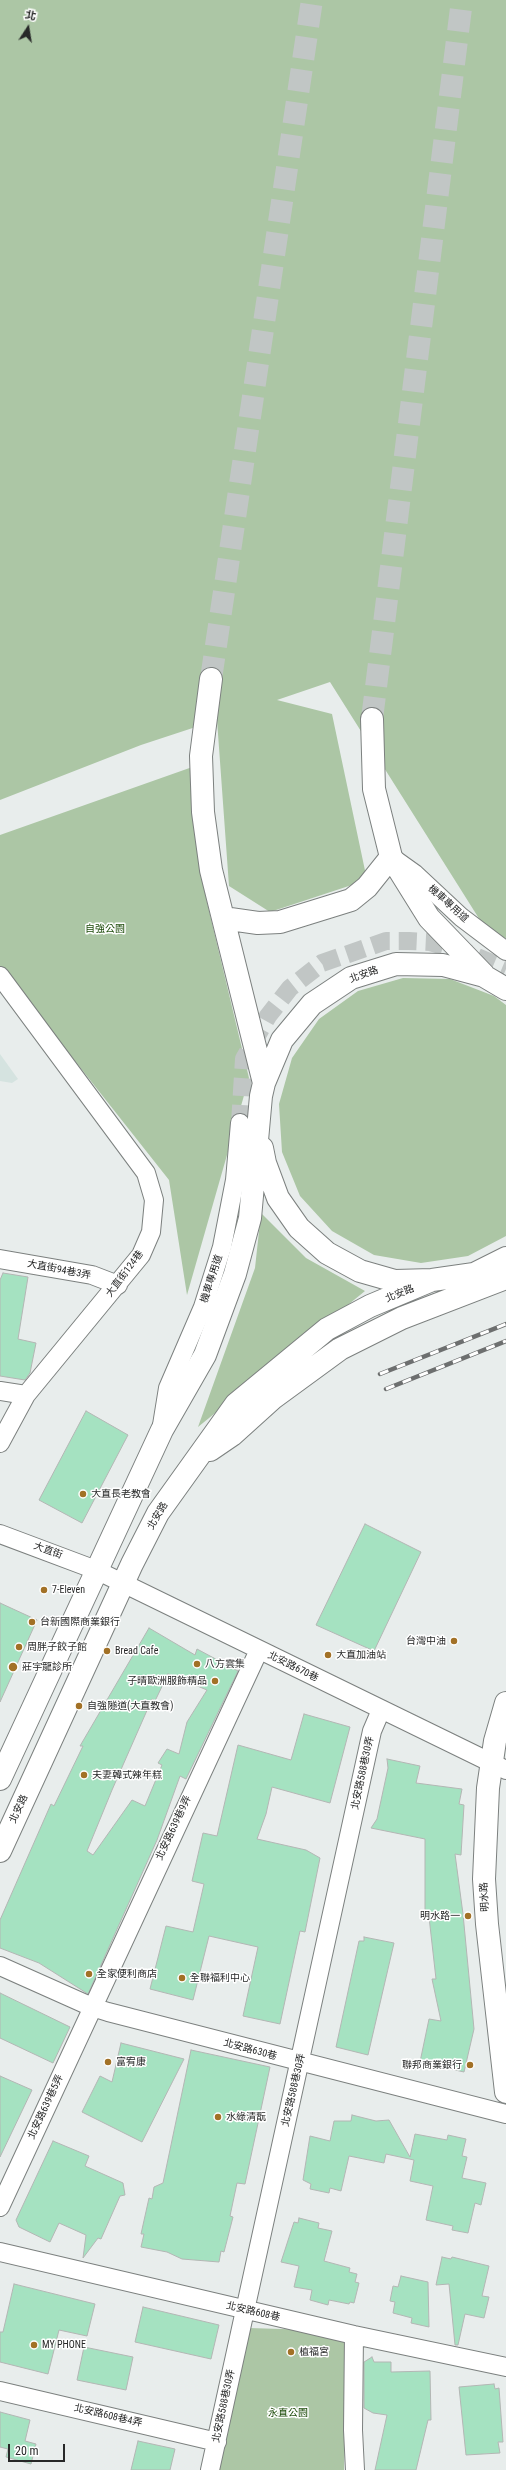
<!DOCTYPE html>
<html>
<head>
<meta charset="utf-8">
<style>
  body { margin:0 }
  #map { position:relative; width:506px; height:2470px; overflow:hidden; background:#e8edec; font-family:"Roboto Condensed","Noto Sans TC",sans-serif }
  canvas { display:block }
  .north { position:absolute; left:8px; top:8px; width:40px; height:40px; -webkit-text-stroke:3px #fff; paint-order:stroke; rotate:12deg; font-size:11px; font-weight:700; line-height:16px; text-align:center; color:#272828 }
  .north::after { content:''; display:block; margin:auto; width:14px; height:18px; background:#272828; clip-path:polygon(50% 0,100% 100%,50% 72%,0 100%) }
  .scale { position:absolute; left:8px; top:2444px; width:57px; height:18px; box-sizing:border-box; border:2px solid #272828; border-top:0; padding-left:5px; font-size:12px; line-height:14px; white-space:nowrap; color:#272828; -webkit-text-stroke:3px #fff; paint-order:stroke }
</style>
</head>
<body>
<div id="map">
<canvas width="506" height="2470"></canvas>
<div class="north">北</div>
<div class="scale">20 m</div>
</div>
<script>
const ctx = document.querySelector('canvas').getContext('2d');
ctx.lineJoin = 'round';
function fillPath(path, color) { ctx.fillStyle = color; ctx.fill(path, 'evenodd'); }
const shape = rows => new Path2D(rows.map(r => 'M' + r).join(''));
function stroke(path, color, width, dash) { ctx.strokeStyle = color; ctx.lineWidth = width; ctx.lineCap = dash ? 'butt' : 'round'; ctx.setLineDash(dash || []); ctx.stroke(path); }
function label(font, color, halo, rows, align = 'center') {
  ctx.font = font + ' "Roboto Condensed","Noto Sans TC",sans-serif'; ctx.lineWidth = 3; ctx.setLineDash([]); ctx.textBaseline = 'middle'; ctx.strokeStyle = halo; ctx.fillStyle = color; for (const [text, x, y, turn = 0] of rows) {
    ctx.save(); ctx.translate(x, y); ctx.rotate((+turn || 0) * Math.PI / 180); ctx.textAlign = isNaN(turn) ? turn : align; if (halo) ctx.strokeText(text, 0, 0); ctx.fillText(text, 0, 0); ctx.restore();
  }
}
const built = shape([
  [0,1054,18,1079,12,1083,0,1081]
]);
const green = shape([
  [0,0,506,0,506,938,490,936,330,682,277,700,332,714,367,880,270,912,229,886,217,720,141,745,0,800],
  [198,765,206,898,249,1078,187,1295,169,1180,0,966,0,835],
  [403,978,450,979,494,996,506,1005,506,1236,468,1256,421,1263,374,1255,332,1231,300,1196,282,1152,279,1104,292,1058,319,1019,358,991],
  [261,1213,306,1258,365,1291,198,1427,255,1268],
  [249,2328,347,2331,344,2470,219,2470]
]);
const building = shape([
  [3,1273,28,1277,18,1339,36,1343,30,1373,25,1380,0,1376,0,1280,3,1273],
  [86,1411,128,1435,82,1523,39,1500,86,1411],
  [365,1524,421,1552,374,1651,316,1625,365,1524],
  [0,1603,37,1620,0,1702,0,1603],
  [149,1628,195,1655,197,1649,238,1671,186,1779,180,1776,157,1840,88,1994,39,1963,0,1948,0,1920,51,1804,54,1806,83,1746,80,1746,149,1628],
  [168,1674,207,1690,187,1722,179,1754,167,1749,158,1763,162,1765,145,1806,132,1800,93,1855,87,1851,112,1790,152,1699,155,1701,168,1674],
  [304,1714,350,1727,330,1803,272,1787,266,1814,257,1839,306,1850,320,1858,305,1932,300,1931,280,2024,243,2016,258,1947,209,1936,193,2000,150,1989,166,1926,193,1932,204,1884,192,1881,203,1833,217,1836,238,1745,291,1760,304,1714],
  [387,1759,420,1766,416,1783,462,1789,459,1804,464,1805,461,1855,455,1854,463,1914,474,2029,464,2072,420,2062,429,2019,441,2021,432,1979,436,1979,429,1917,425,1917,425,1839,371,1828,377,1819,388,1768,387,1759],
  [364,1937,394,1943,368,2055,336,2047,359,1941,364,1941,364,1937],
  [0,1993,70,2027,53,2063,0,2038,0,1993],
  [121,2043,184,2059,142,2142,82,2112,100,2076,112,2082,121,2043],
  [191,2050,270,2067,245,2184,237,2183,230,2216,233,2217,224,2252,221,2251,219,2262,182,2259,167,2252,141,2247,144,2234,141,2234,149,2198,152,2199,154,2187,163,2183,191,2050],
  [0,2076,32,2090,0,2157,0,2076],
  [352,2115,376,2121,389,2120,410,2157,415,2134,447,2140,448,2135,466,2139,462,2156,467,2157,462,2178,486,2183,481,2205,475,2203,468,2233,452,2230,453,2226,426,2220,433,2186,410,2181,414,2160,386,2154,384,2163,349,2156,341,2191,330,2188,329,2193,310,2189,311,2184,303,2180,310,2136,330,2141,334,2121,351,2121,352,2115],
  [53,2141,89,2156,85,2166,123,2183,125,2195,120,2196,101,2239,98,2238,83,2258,86,2235,59,2223,50,2242,19,2227,16,2220,53,2141],
  [299,2218,319,2223,318,2228,332,2231,324,2261,350,2268,349,2272,357,2274,355,2282,359,2283,354,2303,350,2302,349,2304,329,2300,328,2305,310,2300,312,2290,294,2287,299,2266,281,2262,294,2222,298,2223,299,2218],
  [442,2257,451,2259,452,2257,489,2266,482,2296,489,2297,484,2318,465,2314,458,2345,455,2345,449,2284,436,2285,442,2257],
  [401,2276,428,2282,429,2327,411,2323,412,2318,393,2313,395,2302,390,2301,393,2286,398,2287,401,2276],
  [14,2284,95,2304,87,2336,59,2330,48,2374,0,2362,0,2332,3,2332,14,2284],
  [143,2307,219,2325,211,2359,135,2342,143,2307],
  [84,2347,133,2357,126,2390,77,2380,84,2347],
  [372,2357,374,2362,391,2362,391,2372,430,2371,431,2420,428,2420,416,2470,375,2470,387,2415,373,2413,364,2408,364,2362,372,2357],
  [494,2384,495,2389,499,2388,502,2429,503,2442,498,2442,500,2453,466,2455,459,2387,494,2384],
  [0,2412,30,2420,25,2441,36,2444,31,2464,6,2457,8,2449,0,2447,0,2412],
  [138,2441,175,2449,170,2470,131,2470,138,2441]
]);
const streetTunnel = shape([
  [240,1123,244,1059,268,1016,290,988,322,963,386,941,409,941,430,942,465,952,506,969]
]);
const secondaryTunnel = shape([
  [211,679,312,0],
  [372,719,462,0]
]);
const street = shape([
  [394,859,415,874,461,917,506,951],
  [0,976,146,1173,154,1200,151,1232,141,1255,26,1395,0,1443],
  [0,1259,92,1275,118,1285],
  [0,1391,26,1395],
  [162,1425,168,1388,203,1307,222,1247,235,1180,240,1123],
  [0,1534,96,1570,506,1770],
  [0,1966,92,2007,108,2012,506,2114],
  [0,2207,259,1650],
  [0,2252,354,2335,506,2367],
  [354,2335,353,2430,355,2470],
  [0,2391,217,2442],
  [210,2470,372,1731,381,1710]
]);
const secondary = shape([
  [211,679,201,756,203,812,211,870,264,1083],
  [372,719,374,789,391,857,429,918,484,975],
  [223,918,258,923,280,922,351,900,367,887,391,857],
  [262,1148,265,1163,278,1198,299,1228,327,1253,360,1271,395,1281,432,1280,474,1274,506,1258],
  [210,1450,232,1435,273,1398,340,1349,402,1318,506,1278],
  [506,1703,495,1741,488,1788,484,1879,487,1924,506,2092],
  [0,1779,162,1430,205,1355,235,1274,250,1218,261,1096,264,1083,282,1040,312,1004,351,978,396,964,443,965,484,976,506,989],
  [0,1851,132,1564,158,1513,236,1404,327,1329,370,1306,432,1280]
]);
const rail = shape([
  [380,1374,506,1324],
  [386,1389,506,1341]
]);
const markers = [
  [83,1494,4,"#a27126"],
  [44,1590,4,"#a27126"],
  [32,1622,4,"#a27126"],
  [454,1641,4,"#a27126"],
  [19,1647,4,"#a27126"],
  [107,1651,4,"#a27126"],
  [328,1655,4,"#a27126"],
  [197,1664,4,"#a27126"],
  [13,1667,5,"#a27126"],
  [215,1681,4,"#a27126"],
  [79,1706,4,"#a27126"],
  [84,1775,4,"#a27126"],
  [468,1916,4,"#a27126"],
  [89,1974,4,"#a27126"],
  [182,1978,4,"#a27126"],
  [108,2062,4,"#a27126"],
  [470,2065,4,"#a27126"],
  [218,2117,4,"#a27126"],
  [34,2345,4,"#a27126"],
  [291,2352,4,"#a27126"]
];
const streetNames = [
  ["機車專用道",448,904,42],
  ["北安路",364,975,-20],
  ["大直街94巷3弄",59,1270,11],
  ["大直街124巷",125,1274,-53],
  ["機車專用道",212,1279,-72],
  ["北安路",400,1294,-22],
  ["北安路",158,1516,-59],
  ["大直街",48,1551,20],
  ["北安路670巷",293,1667,26],
  ["北安路588巷30弄",363,1773,-78],
  ["北安路",19,1809,-65],
  ["北安路639巷9弄",174,1828,-65],
  ["明水路",485,1897,-93],
  ["北安路630巷",250,2050,15],
  ["北安路588巷30弄",294,2090,-77],
  ["北安路639巷5弄",46,2107,-65],
  ["北安路608巷",253,2312,13],
  ["北安路588巷30弄",224,2406,-78],
  ["北安路608巷4弄",108,2416,13]
];
const parkNames = [
  ["自強公園",105,929],
  ["永直公園",288,2413]
];
const poiNames = [
  ["大直長老教會",91,1494],
  ["7-Eleven",52,1590],
  ["台新國際商業銀行",40,1622],
  ["台灣中油",446,1641,"right"],
  ["周胖子餃子館",27,1647],
  ["Bread Cafe",115,1651],
  ["大直加油站",336,1655],
  ["八方雲集",205,1664],
  ["莊宇龍診所",22,1667],
  ["子晴歐洲服飾精品",207,1681,"right"],
  ["自強隧道(大直教會)",87,1706],
  ["夫妻韓式辣年糕",92,1775],
  ["明水路一",460,1916,"right"],
  ["全家便利商店",97,1974],
  ["全聯福利中心",190,1978],
  ["富宥康",116,2062],
  ["聯邦商業銀行",462,2065,"right"],
  ["水綠清翫",226,2117],
  ["MY PHONE",42,2345],
  ["植福宮",299,2352]
];
fillPath(built, '#d5e3e0');
fillPath(green, '#acc6a5');
fillPath(building, '#a5e2c1');
stroke(building, '#b3b6b4', 1);
stroke(streetTunnel, '#c1c6c5', 18, [18, 9]);
stroke(secondaryTunnel, '#c1c6c5', 22, [22, 11]);
stroke(street, '#7c807f', 20);
stroke(secondary, '#7c807f', 24);
stroke(street, '#fff', 18);
stroke(secondary, '#fff', 22);
stroke(rail, '#6d6f6f', 4.5);
stroke(rail, '#fff', 3, [9]);
for (const [x, y, r, color] of markers) { const dot = new Path2D(); dot.arc(x, y, r, 0, 2 * Math.PI); ctx.fillStyle = color; ctx.fill(dot); stroke(dot, '#fff', 1.5); }
label('10px', '#272828', '#fff', streetNames);
label('10px', '#1b4a08', '#fff', parkNames);
label('10px', '#272828', '#fff', poiNames, 'left');
</script>
</body>
</html>
